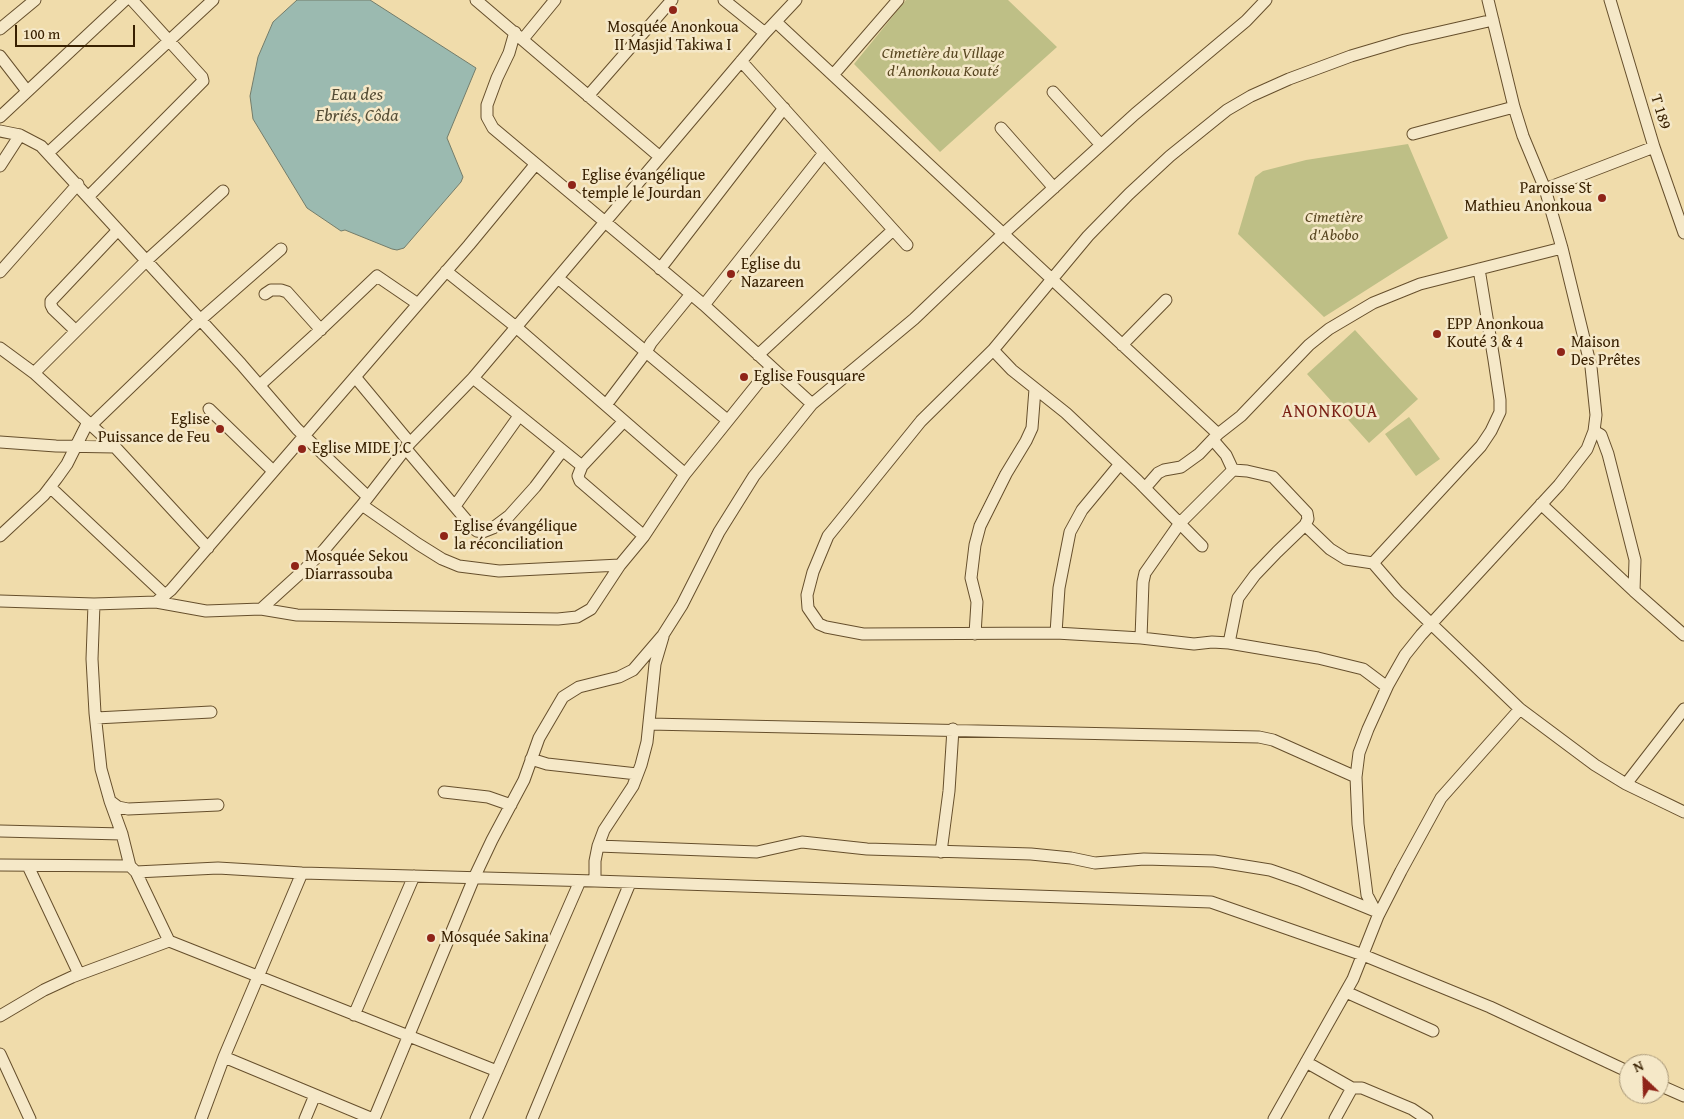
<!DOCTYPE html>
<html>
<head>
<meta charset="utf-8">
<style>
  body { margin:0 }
  #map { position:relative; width:1684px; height:1119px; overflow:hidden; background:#f0dcab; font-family:"Gentium Book Plus",serif }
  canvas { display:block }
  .north { position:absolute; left:1619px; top:1054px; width:50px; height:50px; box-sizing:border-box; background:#f5e8c8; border:1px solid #a99878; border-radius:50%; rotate:336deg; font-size:14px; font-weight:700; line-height:20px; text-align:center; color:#382001 }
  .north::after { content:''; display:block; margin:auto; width:18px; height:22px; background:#8f2418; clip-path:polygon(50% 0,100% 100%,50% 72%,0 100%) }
  .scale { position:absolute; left:15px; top:25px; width:120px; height:22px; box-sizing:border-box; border:2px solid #382001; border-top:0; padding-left:6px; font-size:15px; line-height:18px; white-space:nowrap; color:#382001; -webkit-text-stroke:4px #f5e8c8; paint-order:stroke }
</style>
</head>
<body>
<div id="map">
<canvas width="1684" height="1119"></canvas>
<div class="north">N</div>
<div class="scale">100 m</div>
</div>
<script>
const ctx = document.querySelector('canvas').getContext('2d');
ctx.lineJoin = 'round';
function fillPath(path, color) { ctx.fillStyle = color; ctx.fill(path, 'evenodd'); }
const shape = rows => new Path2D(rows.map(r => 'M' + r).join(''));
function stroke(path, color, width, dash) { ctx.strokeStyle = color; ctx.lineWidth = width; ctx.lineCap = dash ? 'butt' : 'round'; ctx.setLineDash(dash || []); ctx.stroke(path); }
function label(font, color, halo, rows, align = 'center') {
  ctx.font = font + ' "Gentium Book Plus",serif'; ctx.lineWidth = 5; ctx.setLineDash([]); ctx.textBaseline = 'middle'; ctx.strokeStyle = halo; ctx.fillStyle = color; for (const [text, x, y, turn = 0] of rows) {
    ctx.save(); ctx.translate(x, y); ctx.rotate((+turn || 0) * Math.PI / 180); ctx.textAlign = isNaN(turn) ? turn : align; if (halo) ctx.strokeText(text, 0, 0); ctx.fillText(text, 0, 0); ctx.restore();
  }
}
const green = shape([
  [906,0,1008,0,1057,47,940,152,854,64],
  [1408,144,1448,238,1324,317,1238,234,1255,177,1263,171,1306,160],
  [1355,330,1418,399,1369,443,1307,374],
  [1409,417,1440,459,1416,476,1385,434]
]);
const water = shape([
  [297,0,370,0,476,68,447,138,463,177,461,182,404,248,397,250,392,249,345,230,341,231,307,208,253,119,250,96,258,57,273,22,297,0]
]);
const minor = shape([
  [476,0,660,157],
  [724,0,765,33],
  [1610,0,1654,147,1684,233],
  [776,22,1218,434],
  [0,29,35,0],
  [515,32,509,53,497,78,487,105,487,117,493,128,704,305,812,404],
  [523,39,555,0],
  [0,56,27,91],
  [741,61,907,245],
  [833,75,898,0],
  [1053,92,1101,145],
  [588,96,672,0],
  [0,117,125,0],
  [1001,128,1054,188],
  [0,131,20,135,41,146,241,364,297,429,368,497],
  [1413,134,1514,107],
  [48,153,213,0],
  [0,166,20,135],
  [1545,189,1654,147],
  [89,196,203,81,202,77,132,0],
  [660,269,784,108],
  [446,271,516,327,685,474],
  [0,272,78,184],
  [558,278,727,420],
  [265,294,271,290,281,290,287,292,321,330],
  [418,304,469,245,535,165],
  [704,305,824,153],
  [76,331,53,309,51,305,51,301,118,230],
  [1122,345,1166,300],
  [0,348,34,373,115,447,208,548],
  [993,350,1012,370,1066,413,1138,481,1202,546],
  [758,355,893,230],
  [34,373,146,261,223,191],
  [356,378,410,443],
  [473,378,582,466,578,476,580,481,644,536],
  [606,405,646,352,651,343,691,294],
  [209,409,273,471],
  [91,425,200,320,281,249],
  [1594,431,1601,435,1608,454,1635,560,1634,591],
  [1213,440,1226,455,1233,470],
  [0,442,56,446,115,447],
  [406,449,473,528,477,531,483,532,493,528,509,516,535,487,562,451],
  [582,466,624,421],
  [50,487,165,595],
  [1145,488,1158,473,1164,470,1181,467,1199,454,1218,434,1241,416,1309,345,1329,329,1373,303,1420,284,1562,248],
  [1541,504,1634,591,1684,635],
  [362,505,418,544,442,559,459,566,499,571,620,565,644,536,685,474,771,367],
  [455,506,519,416],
  [1305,525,1330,549,1346,559,1373,563,1398,592,1520,709,1595,765,1626,784,1684,709],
  [0,536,44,495,57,478,67,464,88,422],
  [1373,563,1481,446,1491,431,1500,412,1500,400,1494,360,1479,269],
  [0,601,94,604],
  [156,602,206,611,261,609,305,569,324,550,362,505,410,443,473,378,660,157,765,33,796,0],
  [261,609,297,615,558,619,577,617,591,609,620,565],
  [1056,633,1059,588,1070,532,1082,510,1120,464],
  [975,634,977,602,971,578,975,545,980,526,1006,474,1026,441,1032,428,1035,389],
  [1141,638,1194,644,1212,642,1229,643,1318,658,1363,669,1387,687],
  [1229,643,1238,598,1255,575,1277,552,1305,525,1308,519,1307,513,1273,477,1247,471,1233,470,1180,523,1145,573,1143,582,1141,638,1056,633,863,634,826,627,819,624,808,608,807,595,813,572,828,536,921,421,993,350,1088,236,1129,194,1170,156,1227,110,1251,96,1289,79,1351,56,1405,40,1493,20],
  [96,718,211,712],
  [649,724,1259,737,1273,740,1356,777],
  [531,759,547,764,637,774],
  [1626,784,1684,812],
  [444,792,488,797,511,805],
  [110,801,122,834,130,866,136,872,169,941,497,1071],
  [218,805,128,809,118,807,110,801,101,769,95,713,92,659,94,604,156,602,171,590,418,304,377,276,317,333,260,385],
  [0,831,122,834],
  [598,846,757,852,802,842,867,849,1031,854,1071,858,1095,863,1144,859,1214,861,1270,870,1299,880,1375,911],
  [941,852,949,791,953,729],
  [0,865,130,866],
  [28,866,79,974],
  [136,872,218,868,302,873,595,881,1211,902,1363,955,1490,1007,1629,1072],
  [595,881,595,861,598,846,604,830,633,786,641,765,647,742,655,664,663,637],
  [1378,916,1367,895,1358,824,1356,777,1359,753,1368,729,1388,685,1405,655,1421,635,1559,485,1587,449,1594,431,1596,415,1591,367,1562,248,1545,189,1523,136,1514,107,1488,0],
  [1346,992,1433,1031],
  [354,1015,414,876],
  [0,1016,44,990,72,977,169,941],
  [0,1054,30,1119],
  [224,1057,373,1119],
  [1306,1062,1352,1088,1362,1088,1412,1109,1427,1119],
  [1659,1085,1684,1096],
  [201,1119,224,1057,302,873],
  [305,1119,315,1095],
  [374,1119,474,878,492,840,524,780,539,738,563,697,579,687,619,677,633,670,663,635,682,605,719,532,754,476,812,404,914,319,1003,234,1135,114,1246,21,1266,0],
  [476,1119,580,881],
  [532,1119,630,883],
  [1274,1119,1353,979,1378,916,1401,871,1441,798,1520,709],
  [1335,1119,1352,1088]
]);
const markers = [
  [673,10,5,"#8f2418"],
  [572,185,5,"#8f2418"],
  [1602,198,5,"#8f2418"],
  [731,274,5,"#8f2418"],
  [1437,334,5,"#8f2418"],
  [1561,352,5,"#8f2418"],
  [744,377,5,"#8f2418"],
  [220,429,5,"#8f2418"],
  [302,449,5,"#8f2418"],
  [444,536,5,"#8f2418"],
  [295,566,5,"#8f2418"],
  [431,938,5,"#8f2418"]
];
const poiNames = [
  ["Mosquée Anonkoua",673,28,"center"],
  ["II Masjid Takiwa I",673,46,"center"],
  ["Eglise évangélique",582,176],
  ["temple le Jourdan",582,194],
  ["Paroisse St",1592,189,"right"],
  ["Mathieu Anonkoua",1592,207,"right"],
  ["Eglise du",741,265],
  ["Nazareen",741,283],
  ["EPP Anonkoua",1447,325],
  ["Kouté 3 & 4",1447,343],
  ["Maison",1571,343],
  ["Des Prêtes",1571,361],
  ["Eglise Fousquare",754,377],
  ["Eglise",210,420,"right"],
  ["Puissance de Feu",210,438,"right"],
  ["Eglise MIDE J.C",312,449],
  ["Eglise évangélique",454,527],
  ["la réconciliation",454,545],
  ["Mosquée Sekou",305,557],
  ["Diarrassouba",305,575],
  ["Mosquée Sakina",441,938]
];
const parkNames = [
  ["Cimetière du Village",943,54],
  ["d'Anonkoua Kouté",943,72],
  ["Cimetière",1334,218],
  ["d'Abobo",1334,236]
];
const streetNames = [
  ["T 189",1660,112,73]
];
const waterNames = [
  ["Eau des",357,95],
  ["Ebriés, Côda",357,116]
];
const neighbourhoodNames = [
  ["ANONKOUA",1330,412]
];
fillPath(green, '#bebf86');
fillPath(water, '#9bbab0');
stroke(water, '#737c6a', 1);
stroke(minor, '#664f2c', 13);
stroke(minor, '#f5e8c8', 11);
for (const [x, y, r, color] of markers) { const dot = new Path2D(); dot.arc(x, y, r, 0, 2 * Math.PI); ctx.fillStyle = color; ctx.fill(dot); stroke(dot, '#f5e8c8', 2); }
label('16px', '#382001', '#f5e8c8', poiNames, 'left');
label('italic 16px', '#5a4822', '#f5e8c8', parkNames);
label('16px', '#382001', '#f5e8c8', streetNames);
label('italic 18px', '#564e36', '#f5e8c8', waterNames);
ctx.letterSpacing = '1px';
label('18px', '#7a1f14', '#f5e8c8', neighbourhoodNames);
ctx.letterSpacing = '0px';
</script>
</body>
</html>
